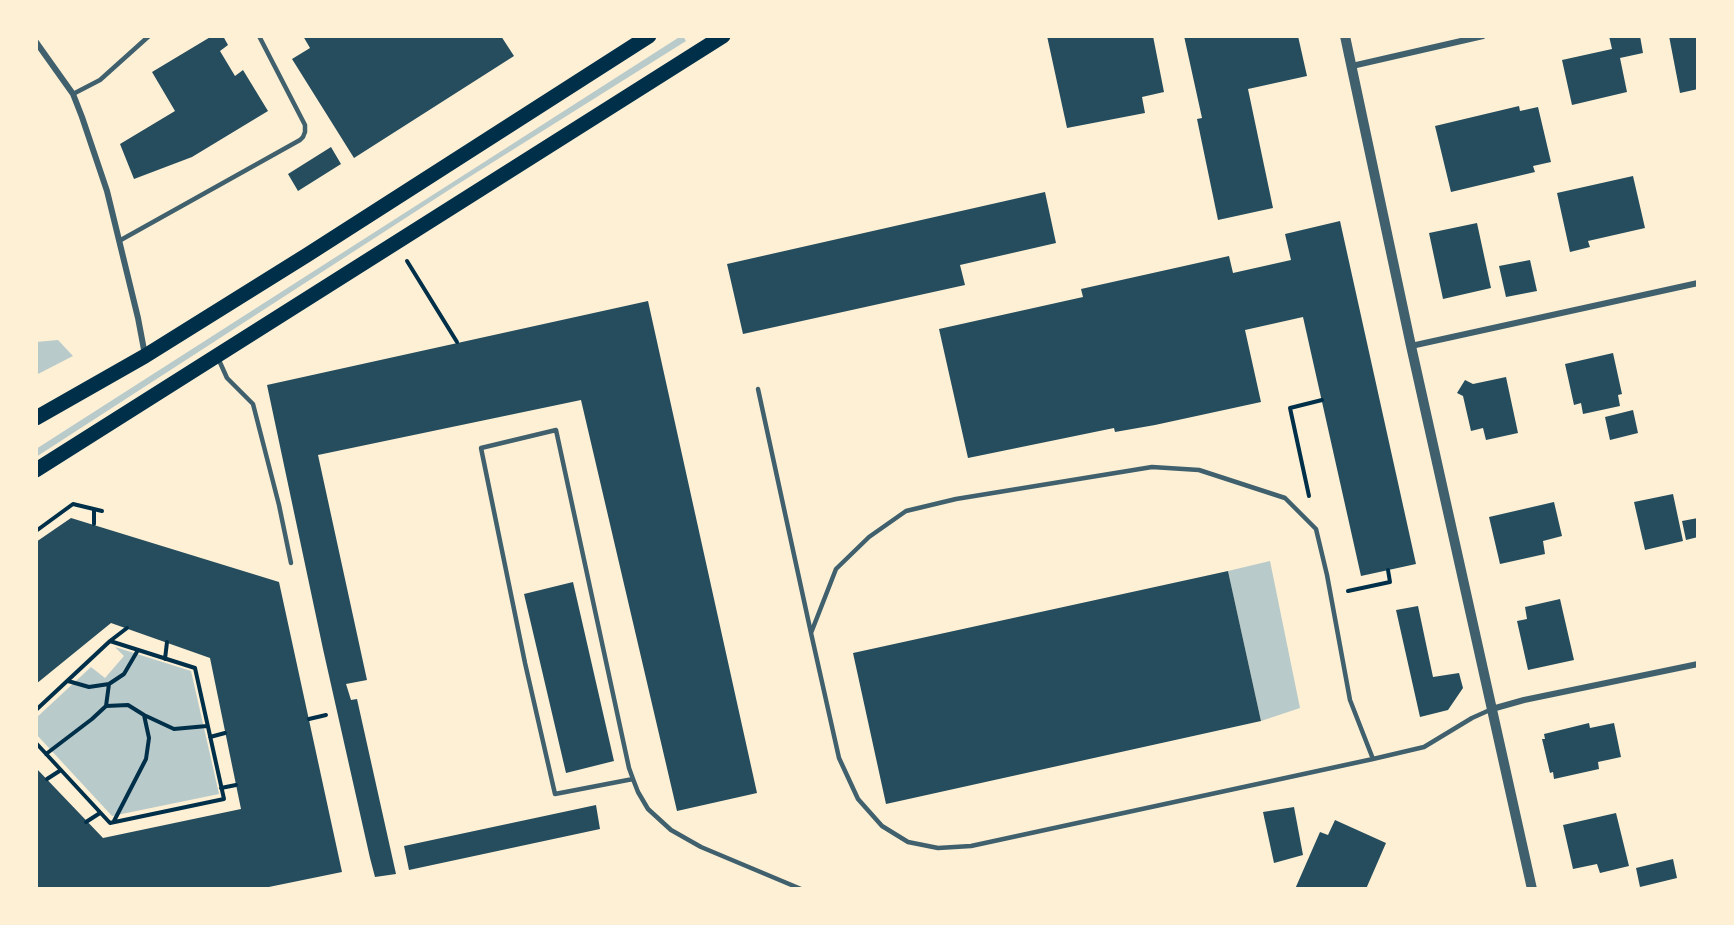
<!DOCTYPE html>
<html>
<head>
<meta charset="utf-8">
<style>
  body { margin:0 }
  #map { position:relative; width:1734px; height:925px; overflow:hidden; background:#fdf0d5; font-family:"Titillium Web",sans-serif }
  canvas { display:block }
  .frame { position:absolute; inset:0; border:38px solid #fdf0d5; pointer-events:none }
</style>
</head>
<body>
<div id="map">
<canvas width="1734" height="925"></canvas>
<div class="frame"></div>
</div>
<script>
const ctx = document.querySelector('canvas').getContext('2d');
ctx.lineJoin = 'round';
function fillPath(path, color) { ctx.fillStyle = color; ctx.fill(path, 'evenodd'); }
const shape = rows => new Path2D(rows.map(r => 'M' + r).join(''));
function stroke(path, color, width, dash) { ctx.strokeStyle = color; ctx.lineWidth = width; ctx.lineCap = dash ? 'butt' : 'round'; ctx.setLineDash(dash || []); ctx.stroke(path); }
const green = shape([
  [681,36,683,36,686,41,455,186,36,457,36,449],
  [58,340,73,356,36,375,36,342],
  [1270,561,1300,708,1261,721,1228,571],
  [115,647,191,671,219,794,112,816,36,734,36,718,91,667,105,678,124,656]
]);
const building = shape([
  [212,36,223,36,228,45,220,51,235,76,243,70,268,111,192,157,134,179,120,144,175,111,152,72],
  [303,36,501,36,514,56,354,158,292,59,310,48],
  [1047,36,1153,36,1164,92,1142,97,1145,113,1067,128],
  [1184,36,1298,36,1307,76,1248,89,1273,208,1218,220,1197,119,1202,118],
  [1609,36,1640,36,1643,53,1620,58,1627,92,1572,105,1562,60,1612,49],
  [1669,36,1698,36,1698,89,1680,93],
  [1519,106,1520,111,1538,107,1551,162,1533,166,1535,172,1451,192,1435,126],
  [331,147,341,164,298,191,288,174],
  [1633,176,1645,228,1588,241,1590,247,1570,252,1557,193],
  [1045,192,1056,243,960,265,965,285,743,334,727,264],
  [1340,221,1416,564,1361,576,1303,317,1245,330,1261,402,1155,425,1115,432,1114,428,968,458,939,329,1083,297,1081,289,1229,256,1233,273,1291,260,1285,234],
  [1477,223,1491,288,1443,299,1429,233],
  [1530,260,1537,291,1506,297,1499,266],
  [648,301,757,793,677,811,581,400,318,455,367,680,346,684,351,700,357,699,396,874,375,877,370,858,323,649,267,385],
  [1613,353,1622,394,1618,395,1620,406,1583,414,1581,403,1574,405,1565,364],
  [1506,377,1518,433,1486,440,1483,428,1471,431,1463,396,1457,393,1465,380,1473,384],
  [1633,410,1638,433,1610,440,1605,417],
  [1673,494,1683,541,1645,550,1634,502],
  [1554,502,1562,536,1543,541,1545,554,1500,564,1489,517],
  [71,518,279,582,342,872,259,889,36,889,36,768,103,838,241,809,210,658,111,623,36,684,36,542],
  [1698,518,1698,537,1686,540,1682,521],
  [1228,571,1261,721,886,804,853,653],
  [573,582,614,761,566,773,524,594],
  [1560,599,1574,660,1528,670,1517,621,1527,619,1525,607],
  [1418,606,1433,677,1459,673,1463,688,1448,710,1420,717,1396,610],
  [1589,723,1590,728,1614,723,1621,757,1598,762,1599,769,1554,779,1553,772,1550,773,1542,739,1545,739,1544,734],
  [596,805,600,829,409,870,404,846],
  [1294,807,1303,855,1274,863,1263,812],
  [1616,813,1629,866,1600,873,1597,864,1573,869,1563,825],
  [1335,820,1386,843,1366,889,1295,889,1320,832,1328,835],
  [1673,859,1677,878,1640,887,1636,868]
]);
const path = shape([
  [407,261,457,342],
  [1309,496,1290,408,1322,400],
  [94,510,94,524],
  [36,531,73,504,102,511],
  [1348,591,1390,582,1388,570],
  [110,641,127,628],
  [165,659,167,642],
  [68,681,89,687,109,684,124,674,138,650],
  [106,706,128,705,144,715,174,729,207,726],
  [36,710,110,641,195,668,224,799,110,823,36,743],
  [309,719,326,715],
  [210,737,225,733],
  [46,754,92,719,106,706,109,684],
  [47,779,61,770],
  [221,788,236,785],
  [114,821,146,759,149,738,144,715],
  [86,822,100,813]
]);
const service = shape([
  [73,94,100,80,149,36],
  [119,241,300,140,303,137,305,132,305,125,259,36],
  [218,358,227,378,253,404,279,505,291,563],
  [758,389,811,633],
  [1373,759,1350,700,1327,575,1316,529,1285,498,1199,470,1152,467,956,499,906,511,869,537,836,569,811,633,839,758,858,799,882,826,908,842,938,848,971,846,1373,759,1424,747,1472,718,1492,709],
  [633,779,555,794,525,663,481,448,556,430,629,768,633,779,638,792,648,809,671,830,701,847,801,889]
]);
const minor = shape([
  [36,42,73,94,82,117,107,191,138,318,145,355],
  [1352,66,1483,36],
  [1411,346,1698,283],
  [1492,709,1524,700,1698,664]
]);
const tertiary = shape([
  [1345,36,1411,346,1532,889]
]);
const primary = shape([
  [36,418,145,356,307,255,649,36],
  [36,470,723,36]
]);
fillPath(green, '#b9caca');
fillPath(building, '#264d5e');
stroke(path, '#003049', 4);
stroke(service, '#3f606c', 4.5);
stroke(minor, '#3f606c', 6);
stroke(tertiary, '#3f606c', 10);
stroke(primary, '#003049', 15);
</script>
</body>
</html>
